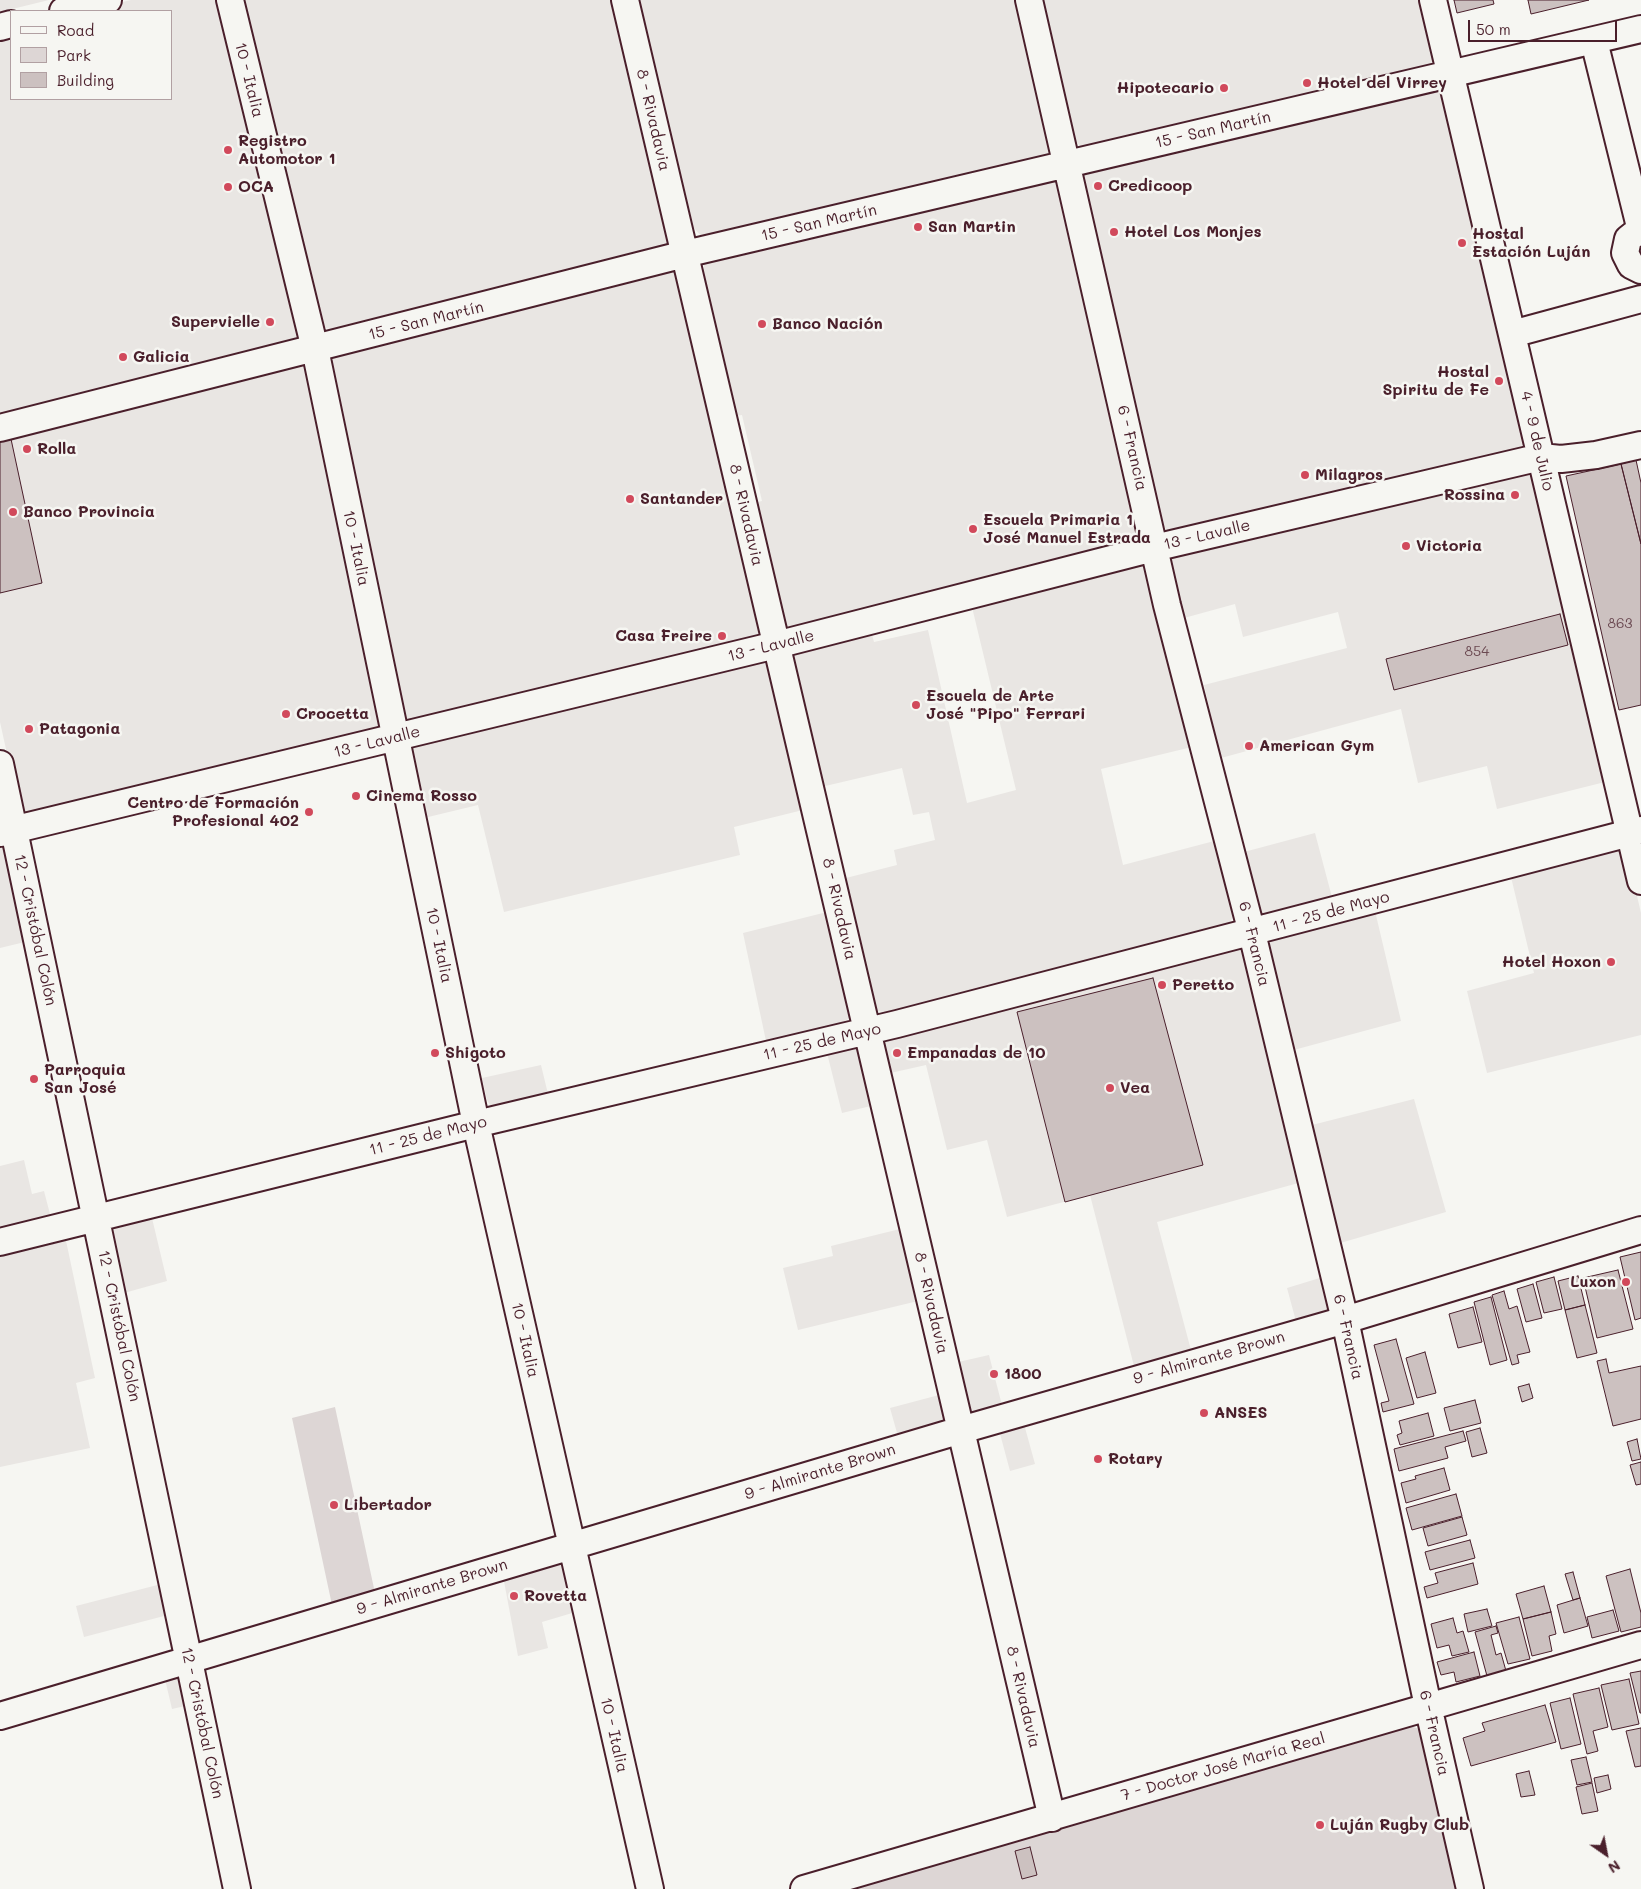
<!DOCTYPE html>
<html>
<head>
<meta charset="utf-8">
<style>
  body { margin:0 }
  #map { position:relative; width:1641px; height:1889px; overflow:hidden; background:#f6f6f2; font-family:Mali,sans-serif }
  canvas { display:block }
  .legend { position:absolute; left:10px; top:10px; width:162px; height:90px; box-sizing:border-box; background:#f6f6f2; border:1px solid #b1a0a2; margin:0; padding:6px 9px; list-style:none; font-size:15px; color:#4a1f2b }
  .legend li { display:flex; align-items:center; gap:10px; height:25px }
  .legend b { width:25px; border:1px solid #b1a0a2 }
  .north { position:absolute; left:1581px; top:1829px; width:50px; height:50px; -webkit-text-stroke:4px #f6f6f2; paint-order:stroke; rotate:147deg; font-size:14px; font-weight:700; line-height:20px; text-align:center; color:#4a1f2b }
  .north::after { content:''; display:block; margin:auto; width:18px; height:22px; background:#4a1f2b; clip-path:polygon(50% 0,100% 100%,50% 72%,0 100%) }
  .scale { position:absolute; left:1468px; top:20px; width:149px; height:22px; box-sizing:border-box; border:2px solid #4a1f2b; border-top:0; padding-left:6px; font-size:15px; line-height:18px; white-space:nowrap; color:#4a1f2b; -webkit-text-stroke:4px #f6f6f2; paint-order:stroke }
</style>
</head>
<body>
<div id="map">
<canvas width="1641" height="1889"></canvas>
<ul class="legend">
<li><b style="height:6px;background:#f6f6f2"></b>Road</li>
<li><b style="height:14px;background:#ddd6d5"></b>Park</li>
<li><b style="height:14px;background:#ccc1c0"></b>Building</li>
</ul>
<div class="north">N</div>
<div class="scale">50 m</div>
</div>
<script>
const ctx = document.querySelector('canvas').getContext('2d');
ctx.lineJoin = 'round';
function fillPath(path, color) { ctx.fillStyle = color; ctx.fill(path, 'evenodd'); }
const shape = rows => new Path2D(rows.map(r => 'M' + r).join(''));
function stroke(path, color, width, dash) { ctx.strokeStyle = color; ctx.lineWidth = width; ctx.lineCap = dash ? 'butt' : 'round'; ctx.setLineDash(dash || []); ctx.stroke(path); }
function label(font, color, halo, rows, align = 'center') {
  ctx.font = font + ' Mali,sans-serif'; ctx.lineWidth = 5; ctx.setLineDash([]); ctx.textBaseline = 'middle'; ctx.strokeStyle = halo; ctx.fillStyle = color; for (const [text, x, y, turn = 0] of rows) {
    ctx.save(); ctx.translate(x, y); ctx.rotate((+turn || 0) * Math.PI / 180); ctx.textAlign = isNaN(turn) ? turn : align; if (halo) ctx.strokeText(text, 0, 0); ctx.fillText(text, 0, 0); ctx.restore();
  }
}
const built = shape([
  [0,0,49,0,0,12],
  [131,0,226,0,299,334,292,342,0,415,0,32,11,29,11,99,171,99,171,11,84,11],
  [241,0,623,0,674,244,336,331,323,327,318,321],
  [638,0,1022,0,1052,156,702,237,694,228],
  [1040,0,1424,0,1436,59,1430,65,1095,149,1082,148,1072,137],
  [1438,88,1444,91,1526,439,1524,444,1518,448,1176,533,1170,532,1164,527,1161,521,1083,178,1085,171],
  [1058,178,1139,540,833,616,833,619,793,628,786,626,781,620,754,503,762,501,742,415,735,416,704,272,704,263,707,258],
  [675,266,763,634,756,638,409,721,405,718,329,356],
  [299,361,307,364,381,726,377,731,32,817,22,814,19,808,0,722,0,436],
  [1522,469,1529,474,1535,482,1609,781,1497,809,1487,766,1418,783,1401,709,1221,758,1204,685,1347,648,1338,612,1243,637,1235,604,1184,618,1171,566,1171,559,1178,552],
  [1147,563,1196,746,1101,769,1123,865,1218,840,1234,911,1233,917,1229,924,1223,929,885,1012,877,1011,872,1007,842,879,897,865,894,850,935,840,929,812,913,815,902,768,821,787,793,656,797,651,871,631,874,642,928,630,967,803,1016,790,971,603],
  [762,658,770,661,807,809,734,827,740,855,504,912,478,805,424,818,410,750,413,745],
  [1315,833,1333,901,1263,917,1259,912,1244,852],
  [0,847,9,850,29,941,0,948],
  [1616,850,1622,853,1630,866,1641,913,1641,1035,1487,1073,1467,991,1534,973,1511,877],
  [831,911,851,1013,848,1019,841,1023,766,1041,743,933],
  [1375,911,1401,1021,1290,1051,1266,954,1268,945,1276,937],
  [1237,950,1244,950,1302,1182,1157,1222,1192,1354,1135,1370,1090,1195,1007,1217,987,1140,947,1150,926,1065,886,1074,882,1038,891,1031],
  [852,1043,861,1047,875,1105,842,1113,826,1049],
  [541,1065,548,1094,493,1106,490,1105,487,1100,482,1078],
  [1414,1099,1446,1212,1337,1244,1312,1125],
  [24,1160,32,1194,44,1191,51,1218,0,1231,0,1166],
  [151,1214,167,1281,124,1293,111,1235,112,1229,120,1221],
  [900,1229,918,1301,798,1330,783,1268,833,1256,831,1246],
  [65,1236,95,1378,76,1383,90,1448,0,1467,0,1253],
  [1323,1277,1330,1309,1326,1315,1297,1325,1287,1288],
  [989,1355,1003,1409,968,1415,954,1363],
  [939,1395,946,1420,944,1426,899,1440,890,1408],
  [1024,1424,1035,1464,1010,1471,999,1430],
  [563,1561,579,1611,542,1622,548,1648,518,1656,503,1576],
  [169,1582,181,1640,172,1654,164,1616,84,1637,76,1606],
  [182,1673,194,1704,172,1709,164,1675]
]);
const green = shape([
  [335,1407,375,1593,332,1605,292,1418],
  [1410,1726,1422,1730,1463,1889,850,1889]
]);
const building = shape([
  [1454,0,1493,0,1494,4,1457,13,1454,0],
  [1528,0,1589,0,1531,14,1528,0],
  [11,439,42,583,0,593,0,442,11,439],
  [1636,460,1641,483,1641,544,1621,464,1636,460],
  [1621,464,1641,544,1641,705,1619,710,1566,476,1621,464],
  [1560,614,1568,645,1394,690,1386,659,1560,614],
  [1153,978,1203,1165,1065,1202,1017,1012,1153,978],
  [1641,1252,1641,1318,1635,1320,1620,1257,1641,1252],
  [1618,1270,1633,1329,1597,1338,1583,1278,1618,1270],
  [1578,1276,1585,1305,1565,1310,1558,1281,1578,1276],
  [1554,1277,1562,1309,1544,1313,1536,1282,1554,1277],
  [1533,1284,1542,1318,1526,1322,1517,1289,1533,1284],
  [1504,1291,1509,1309,1517,1306,1530,1352,1517,1355,1519,1363,1512,1365,1492,1295,1504,1291],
  [1491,1297,1507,1360,1490,1365,1474,1302,1491,1297],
  [1585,1305,1597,1353,1577,1358,1565,1310,1585,1305],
  [1473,1307,1482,1342,1458,1348,1449,1314,1473,1307],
  [1396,1339,1414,1404,1383,1412,1381,1403,1389,1401,1374,1345,1396,1339],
  [1425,1352,1436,1393,1417,1398,1406,1358,1425,1352],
  [1606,1359,1609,1373,1641,1366,1641,1419,1613,1426,1597,1361,1606,1359],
  [1529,1384,1533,1398,1522,1402,1518,1387,1529,1384],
  [1475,1400,1481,1423,1450,1431,1444,1408,1475,1400],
  [1428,1413,1434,1436,1400,1445,1397,1435,1402,1433,1399,1421,1428,1413],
  [1480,1428,1487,1453,1472,1457,1466,1432,1480,1428],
  [1463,1431,1466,1441,1445,1447,1448,1458,1399,1471,1394,1449,1463,1431],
  [1637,1439,1641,1459,1632,1461,1627,1442,1637,1439],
  [1641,1462,1641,1484,1636,1485,1630,1465,1641,1462],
  [1444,1468,1450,1490,1406,1503,1401,1483,1416,1479,1415,1476,1444,1468],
  [1456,1494,1462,1516,1412,1530,1406,1508,1456,1494],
  [1462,1517,1467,1535,1428,1546,1423,1528,1462,1517],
  [1470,1540,1475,1558,1430,1570,1425,1552,1470,1540],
  [1473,1563,1478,1584,1427,1598,1424,1587,1438,1583,1435,1573,1473,1563],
  [1630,1569,1641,1613,1641,1627,1621,1632,1606,1576,1630,1569],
  [1573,1572,1580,1598,1573,1600,1565,1574,1573,1572],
  [1544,1586,1551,1612,1523,1619,1516,1594,1544,1586],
  [1580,1598,1588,1626,1564,1633,1557,1605,1580,1598],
  [1487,1609,1492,1626,1468,1632,1464,1614,1487,1609],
  [1613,1610,1619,1631,1592,1638,1587,1617,1613,1610],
  [1551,1612,1556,1634,1549,1636,1552,1651,1532,1656,1523,1619,1551,1612],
  [1519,1617,1530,1659,1508,1664,1496,1623,1519,1617],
  [1453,1618,1457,1633,1463,1631,1469,1652,1452,1656,1449,1645,1437,1648,1431,1624,1453,1618],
  [1496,1626,1498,1633,1491,1635,1496,1655,1501,1653,1506,1671,1487,1676,1475,1632,1496,1626],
  [1474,1652,1480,1676,1456,1682,1454,1672,1441,1675,1437,1662,1474,1652],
  [1641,1671,1641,1713,1640,1713,1630,1673,1641,1671],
  [1629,1679,1639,1724,1612,1730,1601,1685,1629,1679],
  [1599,1688,1608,1727,1593,1731,1598,1751,1587,1754,1573,1694,1599,1688],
  [1570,1698,1581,1744,1561,1749,1550,1703,1570,1698],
  [1545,1705,1556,1742,1471,1766,1463,1738,1485,1731,1482,1723,1545,1705],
  [1641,1728,1641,1766,1635,1767,1626,1731,1641,1728],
  [1586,1757,1592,1782,1577,1785,1571,1760,1586,1757],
  [1529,1771,1535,1795,1521,1797,1516,1774,1529,1771],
  [1608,1775,1611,1789,1597,1793,1594,1778,1608,1775],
  [1592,1783,1598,1811,1582,1814,1576,1787,1592,1783],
  [1030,1847,1037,1875,1022,1879,1015,1851,1030,1847]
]);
const minor = shape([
  [230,0,315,349,476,1124,650,1889],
  [625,0,1052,1818],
  [1029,0,1167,605,1252,933,1345,1320,1428,1706,1470,1889],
  [1433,0,1641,881],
  [63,11,108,0],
  [0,27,11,24],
  [1594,41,1641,231],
  [1641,231,1633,235,1628,239,1625,253,1631,265,1641,270],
  [1512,334,1641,299],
  [0,428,685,254,1641,29],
  [0,764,237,1889],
  [0,833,776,645,1154,548,1541,457,1561,459,1596,455,1641,445],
  [0,1242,476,1124,897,1024,1641,830],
  [0,1716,961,1430,1345,1320,1641,1230],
  [804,1889,1641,1645]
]);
const markers = [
  [1307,83,5,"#d1495b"],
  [1224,88,5,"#d1495b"],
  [228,150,5,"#d1495b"],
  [1098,186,5,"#d1495b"],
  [228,187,5,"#d1495b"],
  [918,227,5,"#d1495b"],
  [1114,232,5,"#d1495b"],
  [1462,243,5,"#d1495b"],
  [270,322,5,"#d1495b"],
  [762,324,5,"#d1495b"],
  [123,357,5,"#d1495b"],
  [1499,381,5,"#d1495b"],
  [27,449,5,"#d1495b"],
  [1305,475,5,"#d1495b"],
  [1515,495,5,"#d1495b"],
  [630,499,5,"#d1495b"],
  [13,512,5,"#d1495b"],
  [973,529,5,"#d1495b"],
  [1406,546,5,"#d1495b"],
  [722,636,5,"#d1495b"],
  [916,705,5,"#d1495b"],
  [286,714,5,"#d1495b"],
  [29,729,5,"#d1495b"],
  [1249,746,5,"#d1495b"],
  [356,796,5,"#d1495b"],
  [309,812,5,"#d1495b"],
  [1611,962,5,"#d1495b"],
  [1162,985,5,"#d1495b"],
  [435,1053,5,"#d1495b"],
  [897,1053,5,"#d1495b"],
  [34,1079,5,"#d1495b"],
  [1110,1088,5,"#d1495b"],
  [1626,1282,5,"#d1495b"],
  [994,1374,5,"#d1495b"],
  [1204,1413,5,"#d1495b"],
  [1098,1459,5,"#d1495b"],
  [334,1505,5,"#d1495b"],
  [514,1596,5,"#d1495b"],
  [1320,1825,5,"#d1495b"]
];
const numberNames = [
  ["863",1620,624],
  ["854",1477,652]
];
const streetNames = [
  ["10 - Italia",249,80,76],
  ["8 - Rivadavia",653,120,77],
  ["15 - San Martín",1213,130,-13],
  ["15 - San Martín",819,223,-13],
  ["15 - San Martín",426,321,-14],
  ["4 - 9 de Julio",1537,441,77],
  ["6 - Francia",1132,448,77],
  ["8 - Rivadavia",746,515,77],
  ["13 - Lavalle",1207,535,-13],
  ["10 - Italia",356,548,78],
  ["13 - Lavalle",771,646,-14],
  ["13 - Lavalle",377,742,-14],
  ["8 - Rivadavia",839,909,77],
  ["11 - 25 de Mayo",1331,912,-15],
  ["12 - Cristóbal Colón",35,930,78],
  ["6 - Francia",1254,944,76],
  ["10 - Italia",439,945,78],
  ["11 - 25 de Mayo",822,1042,-13],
  ["11 - 25 de Mayo",428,1136,-14],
  ["8 - Rivadavia",931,1303,77],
  ["12 - Cristóbal Colón",119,1326,78],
  ["6 - Francia",1348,1337,77],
  ["10 - Italia",525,1340,77],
  ["9 - Almirante Brown",1209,1358,-16],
  ["9 - Almirante Brown",820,1472,-17],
  ["9 - Almirante Brown",432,1587,-17],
  ["8 - Rivadavia",1023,1697,77],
  ["12 - Cristóbal Colón",202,1723,78],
  ["6 - Francia",1434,1733,77],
  ["10 - Italia",614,1735,77],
  ["7 - Doctor José María Real",1223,1767,-16]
];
const poiNames = [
  ["Hotel del Virrey",1317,83],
  ["Hipotecario",1214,88,"right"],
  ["Registro",238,141],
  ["Automotor 1",238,159],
  ["Credicoop",1108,186],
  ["OCA",238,187],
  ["San Martin",928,227],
  ["Hotel Los Monjes",1124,232],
  ["Hostal",1472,234],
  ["Estación Luján",1472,252],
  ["Supervielle",260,322,"right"],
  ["Banco Nación",772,324],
  ["Galicia",133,357],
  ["Hostal",1489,372,"right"],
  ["Spiritu de Fe",1489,390,"right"],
  ["Rolla",37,449],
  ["Milagros",1315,475],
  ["Rossina",1505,495,"right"],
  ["Santander",640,499],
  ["Banco Provincia",23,512],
  ["Escuela Primaria 1",983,520],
  ["José Manuel Estrada",983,538],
  ["Victoria",1416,546],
  ["Casa Freire",712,636,"right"],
  ["Escuela de Arte",926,696],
  ["José \"Pipo\" Ferrari",926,714],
  ["Crocetta",296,714],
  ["Patagonia",39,729],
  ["American Gym",1259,746],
  ["Cinema Rosso",366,796],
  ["Centro de Formación",299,803,"right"],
  ["Profesional 402",299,821,"right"],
  ["Hotel Hoxon",1601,962,"right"],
  ["Peretto",1172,985],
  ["Shigoto",445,1053],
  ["Empanadas de 10",907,1053],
  ["Parroquia",44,1070],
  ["San José",44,1088],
  ["Vea",1120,1088],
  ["Luxon",1616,1282,"right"],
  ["1800",1004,1374],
  ["ANSES",1214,1413],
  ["Rotary",1108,1459],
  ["Libertador",344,1505],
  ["Rovetta",524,1596],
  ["Luján Rugby Club",1330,1825]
];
fillPath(built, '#e9e6e3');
fillPath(green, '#ddd6d5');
fillPath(building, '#ccc1c0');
stroke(building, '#4a1f2b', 1);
stroke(minor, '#4a1f2b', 30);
stroke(minor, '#f6f6f2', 26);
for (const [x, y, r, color] of markers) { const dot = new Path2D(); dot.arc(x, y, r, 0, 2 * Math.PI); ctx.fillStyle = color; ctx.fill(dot); stroke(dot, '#f6f6f2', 2); }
label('14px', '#6a4850', null, numberNames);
label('16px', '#4a1f2b', '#f6f6f2', streetNames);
label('bold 16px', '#4a1f2b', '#f6f6f2', poiNames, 'left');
</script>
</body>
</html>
